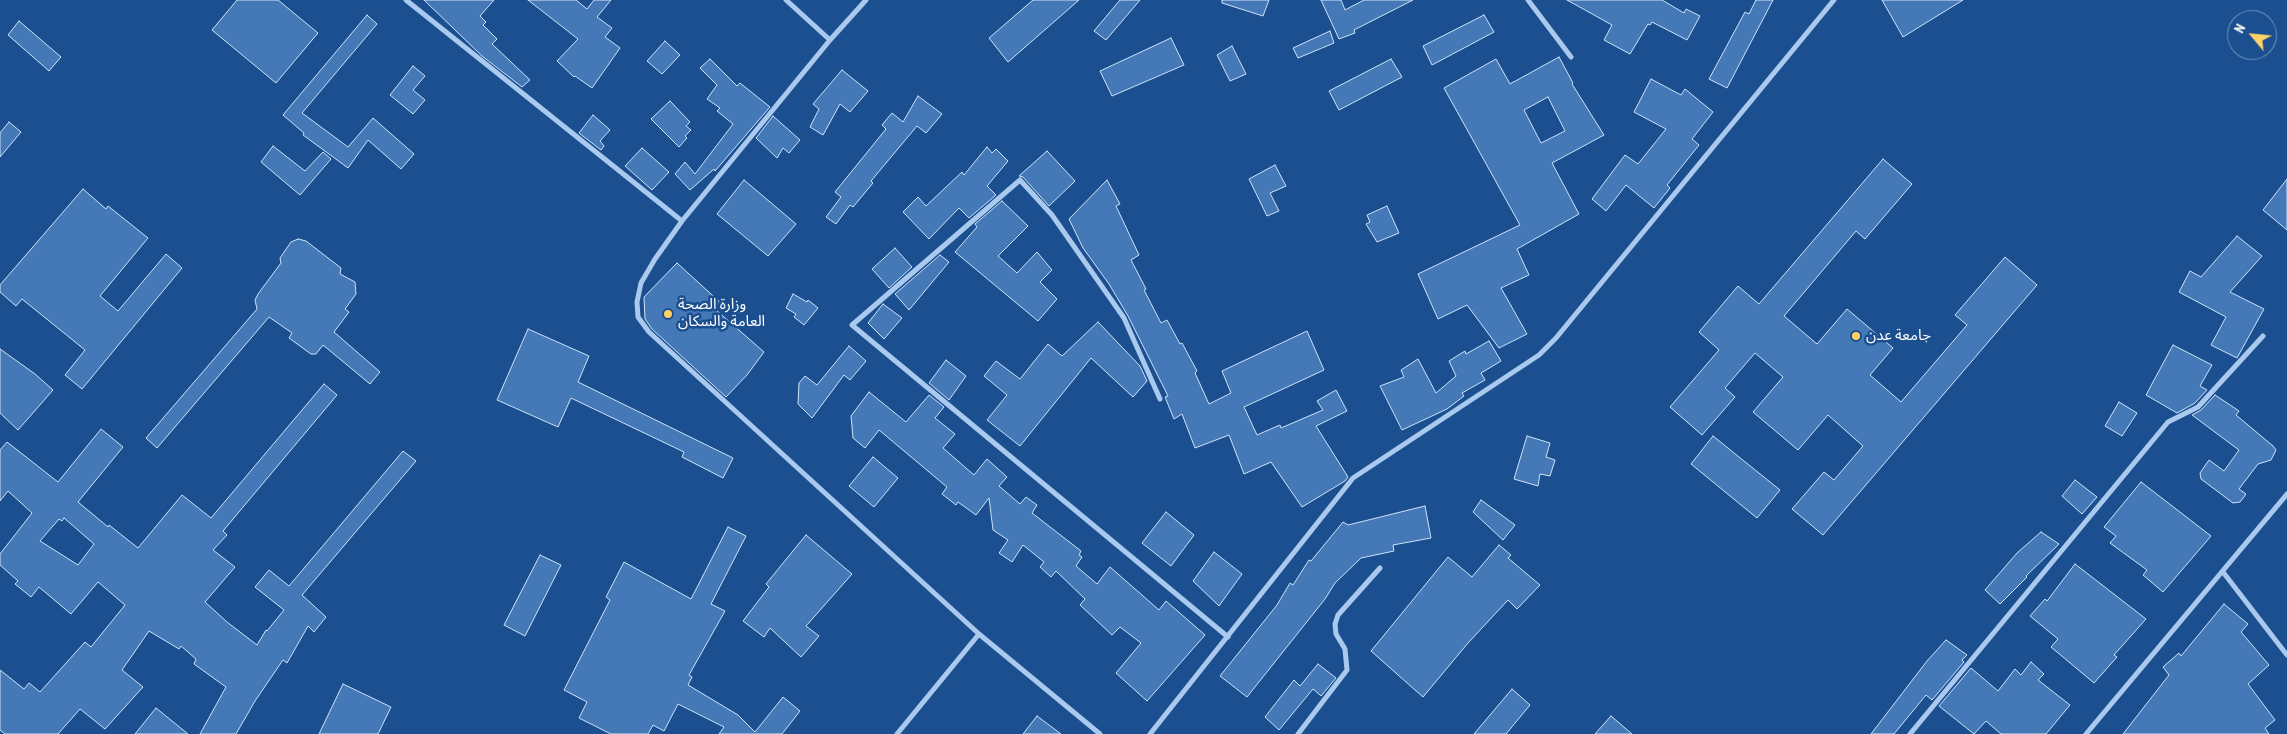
<!DOCTYPE html>
<html>
<head>
<meta charset="utf-8">
<style>
  body { margin:0 }
  #map { position:relative; width:2287px; height:734px; overflow:hidden; background:#1b4f8f; font-family:"PT Sans Narrow",sans-serif }
  canvas { display:block }
  .north { position:absolute; left:2227px; top:10px; width:50px; height:50px; box-sizing:border-box; background:#1b4f8f; border:1px solid #7695bc; border-radius:50%; rotate:298deg; font-size:14px; font-weight:700; line-height:20px; text-align:center; color:#fff }
  .north::after { content:''; display:block; margin:auto; width:18px; height:22px; background:#ffd166; clip-path:polygon(50% 0,100% 100%,50% 72%,0 100%) }
</style>
</head>
<body>
<div id="map">
<canvas width="2287" height="734"></canvas>
<div class="north">N</div>
</div>
<script>
const ctx = document.querySelector('canvas').getContext('2d');
ctx.lineJoin = 'round';
function fillPath(path, color) { ctx.fillStyle = color; ctx.fill(path, 'evenodd'); }
const shape = rows => new Path2D(rows.map(r => 'M' + r).join(''));
function stroke(path, color, width, dash) { ctx.strokeStyle = color; ctx.lineWidth = width; ctx.lineCap = dash ? 'butt' : 'round'; ctx.setLineDash(dash || []); ctx.stroke(path); }
function label(font, color, halo, rows, align = 'center') {
  ctx.font = font + ' "PT Sans Narrow","Noto Sans Arabic",sans-serif'; ctx.lineWidth = 5; ctx.setLineDash([]); ctx.textBaseline = 'middle'; ctx.strokeStyle = halo; ctx.fillStyle = color; for (const [text, x, y, turn = 0] of rows) {
    ctx.save(); ctx.translate(x, y); ctx.rotate((+turn || 0) * Math.PI / 180); ctx.textAlign = isNaN(turn) ? turn : align; if (halo) ctx.strokeText(text, 0, 0); ctx.fillText(text, 0, 0); ctx.restore();
  }
}
const building = shape([
  [237,0,278,0,318,33,276,83,212,30,237,0],
  [424,0,494,0,480,16,486,22,483,25,497,39,492,44,530,80,522,87,482,56,424,0],
  [528,0,576,0,587,9,594,0,611,0,597,17,612,28,605,37,620,48,592,88,575,76,574,77,557,61,578,39,528,0],
  [1033,0,1079,0,1008,62,989,38,1033,0],
  [1120,0,1140,0,1106,40,1094,31,1120,0],
  [1222,0,1269,0,1263,16,1222,3,1222,0],
  [1321,0,1341,0,1345,10,1364,0,1413,0,1354,30,1355,33,1339,39,1321,0],
  [1567,0,1662,0,1684,13,1686,9,1700,16,1687,40,1652,22,1650,25,1648,24,1630,54,1604,40,1612,25,1567,0],
  [1756,0,1773,0,1727,88,1709,79,1745,12,1749,14,1756,0],
  [1882,0,1963,0,1903,37,1882,0],
  [367,15,377,24,302,113,348,147,373,118,414,154,401,169,368,140,348,168,303,135,304,133,283,115,367,15],
  [1484,15,1494,32,1432,65,1423,46,1484,15],
  [19,21,61,57,49,71,8,35,19,21],
  [1330,31,1334,43,1298,58,1293,48,1330,31],
  [1171,38,1184,65,1112,96,1100,71,1171,38],
  [665,41,680,55,662,74,647,61,665,41],
  [1232,46,1246,74,1230,81,1217,55,1232,46],
  [1559,57,1573,83,1572,84,1604,135,1552,163,1579,214,1517,249,1529,275,1501,288,1527,334,1499,348,1467,305,1438,319,1418,274,1520,225,1444,88,1496,59,1510,84,1559,57],
  [1548,97,1565,131,1541,143,1524,110,1548,97],
  [710,59,737,86,740,83,770,107,715,171,714,169,690,190,675,174,685,162,695,174,733,124,717,111,720,108,707,99,717,85,700,68,710,59],
  [1391,59,1402,77,1339,110,1329,91,1391,59],
  [413,66,425,76,413,90,425,100,413,114,390,95,413,66],
  [842,70,868,91,850,112,840,104,823,135,810,127,819,109,813,104,842,70],
  [1651,79,1681,95,1685,89,1713,112,1692,139,1699,145,1667,185,1670,188,1654,208,1626,185,1606,211,1592,199,1625,155,1638,164,1666,129,1634,112,1651,79],
  [918,96,942,114,926,133,917,126,871,181,873,183,853,207,850,205,836,224,826,217,841,197,835,192,886,129,882,125,892,113,903,122,918,96],
  [670,101,690,122,686,126,691,130,685,136,687,138,679,147,651,119,670,101],
  [593,115,610,130,600,141,604,146,601,150,579,133,593,115],
  [773,116,800,140,789,153,783,148,777,158,756,138,773,116],
  [9,122,21,132,0,157,0,133,9,122],
  [273,146,305,171,323,152,331,159,300,195,261,162,273,146],
  [987,147,992,153,996,149,1008,161,987,186,996,195,969,218,959,208,929,239,903,212,918,197,926,206,962,172,964,175,987,147],
  [642,148,669,172,652,190,625,166,642,148],
  [1047,151,1075,181,1049,206,1023,177,1019,176,1047,151],
  [1883,159,1912,184,1865,239,1856,231,1784,316,1817,344,1847,309,1893,348,1870,375,1901,402,1967,325,1955,315,2005,257,2037,285,1823,535,1792,509,1824,472,1834,480,1863,446,1828,415,1798,450,1753,412,1783,377,1755,353,1725,388,1735,397,1702,435,1670,407,1719,350,1699,332,1738,286,1759,304,1883,159],
  [1275,165,1286,186,1270,193,1279,211,1267,216,1249,179,1275,165],
  [2287,179,2287,230,2263,210,2287,179],
  [744,180,796,224,768,256,717,214,744,180],
  [1107,180,1120,204,1116,206,1139,255,1131,260,1146,289,1144,290,1161,323,1167,320,1180,344,1182,343,1197,371,1195,373,1209,404,1231,393,1222,371,1307,331,1324,370,1244,407,1257,435,1280,425,1281,428,1323,410,1317,401,1336,390,1347,411,1316,426,1348,477,1345,481,1302,507,1271,462,1244,474,1229,435,1195,448,1182,414,1174,419,1165,397,1168,396,1128,316,1109,284,1083,248,1069,219,1107,180],
  [83,189,106,209,108,206,148,238,100,296,118,311,166,254,182,268,82,389,65,375,85,350,22,299,16,306,0,292,0,285,83,189],
  [1002,201,1028,226,998,256,1017,273,1037,252,1052,270,1040,282,1057,299,1038,321,955,252,977,227,975,224,1002,201],
  [1387,206,1399,233,1377,242,1366,224,1370,222,1367,215,1387,206],
  [2237,236,2262,256,2230,292,2264,309,2237,358,2211,345,2226,317,2179,292,2190,271,2201,277,2237,236],
  [298,239,306,241,341,268,340,274,355,282,356,294,345,309,349,312,334,332,380,372,370,384,323,345,316,354,311,354,289,338,292,333,269,317,157,448,146,438,257,309,255,300,258,294,281,263,280,258,291,242,298,239],
  [895,248,912,267,889,288,872,269,895,248],
  [940,255,949,262,909,310,895,294,940,255],
  [677,263,722,304,716,310,764,352,747,375,726,397,652,329,645,319,644,297,677,263],
  [793,294,807,302,808,300,818,308,804,325,794,317,796,314,786,308,793,294],
  [883,304,902,318,884,339,868,323,883,304],
  [1098,322,1140,366,1147,381,1133,397,1091,358,1020,446,987,420,1007,395,984,376,996,361,1020,379,1048,344,1062,356,1098,322],
  [528,329,589,356,578,382,733,458,723,478,682,457,684,452,571,398,558,427,497,400,528,329],
  [1489,341,1501,361,1481,373,1485,380,1462,393,1464,396,1447,409,1402,430,1380,386,1404,377,1401,370,1418,359,1436,393,1456,376,1449,361,1465,351,1466,354,1489,341],
  [2173,345,2212,365,2200,386,2207,390,2195,403,2177,413,2146,395,2173,345],
  [849,346,866,361,850,380,844,375,812,418,798,404,799,383,805,376,817,385,849,346],
  [0,349,35,374,53,390,18,430,0,413,0,349],
  [946,360,966,376,949,400,929,383,946,360],
  [324,384,337,395,223,531,227,535,213,550,235,567,205,602,227,622,257,645,266,630,267,631,284,610,255,587,269,570,289,586,403,451,416,461,302,595,326,617,314,632,308,626,287,663,283,660,255,701,236,734,200,734,226,687,194,664,196,659,181,646,179,649,149,631,122,670,143,687,105,729,80,709,58,734,5,734,0,730,0,670,24,689,29,683,40,692,85,642,91,647,125,605,98,582,71,614,39,587,31,597,15,584,18,581,0,565,0,554,32,513,8,491,0,501,0,450,7,442,58,482,101,429,123,447,78,502,108,527,109,525,138,548,182,495,211,518,324,384],
  [64,518,94,544,78,565,40,541,59,519,62,521,64,518],
  [869,392,906,422,929,395,944,407,935,418,955,434,943,448,974,475,987,459,1007,477,999,486,1020,504,1026,497,1037,505,1032,513,1081,551,1079,555,1082,557,1076,566,1097,584,1110,567,1159,610,1166,601,1205,635,1147,701,1116,673,1141,643,1120,627,1112,635,1080,605,1085,599,1056,571,1051,577,1040,567,1044,562,1023,545,1012,562,999,553,1008,540,993,530,989,498,976,515,958,502,956,505,942,494,947,487,879,430,865,448,853,438,851,416,869,392],
  [2215,395,2239,411,2236,415,2273,446,2276,450,2271,460,2258,464,2239,489,2246,494,2240,502,2233,503,2201,479,2200,473,2209,460,2224,471,2239,450,2192,415,2201,410,2215,395],
  [2119,402,2137,413,2122,436,2105,426,2119,402],
  [1527,436,1550,443,1546,457,1555,460,1550,476,1540,474,1538,486,1514,479,1527,436],
  [1713,436,1780,490,1757,518,1691,464,1713,436],
  [873,457,898,478,874,507,849,486,873,457],
  [2075,480,2097,497,2082,514,2062,496,2075,480],
  [2141,482,2211,536,2163,592,2143,575,2147,570,2110,543,2116,536,2104,527,2141,482],
  [1481,500,1515,525,1503,540,1473,512,1481,500],
  [1425,506,1431,538,1393,545,1394,551,1361,558,1335,583,1325,599,1247,697,1220,676,1277,605,1290,583,1293,585,1309,560,1311,561,1343,522,1348,525,1425,506],
  [1166,512,1194,535,1171,566,1142,543,1166,512],
  [728,527,746,536,711,604,725,611,689,675,692,677,688,685,738,715,755,732,783,697,800,711,782,734,719,734,724,727,678,704,664,731,653,725,648,734,611,734,579,718,587,702,564,690,610,600,606,597,624,562,691,599,728,527],
  [2041,532,2059,544,2026,576,2027,577,2000,604,1985,590,2017,553,2041,532],
  [806,535,852,574,806,626,819,636,801,657,770,628,764,637,743,621,769,587,766,584,806,535],
  [1499,545,1511,555,1508,558,1540,585,1517,609,1508,600,1468,643,1423,697,1371,651,1448,557,1472,577,1499,545],
  [1214,552,1242,574,1219,606,1193,581,1214,552],
  [540,555,561,565,525,636,504,625,540,555],
  [2075,564,2146,619,2114,655,2117,657,2094,683,2051,647,2058,639,2030,616,2045,599,2047,601,2075,564],
  [2224,604,2248,624,2241,632,2269,665,2248,684,2275,720,2265,728,2269,734,2123,734,2169,675,2163,667,2179,653,2181,656,2224,604],
  [1946,640,1967,655,1962,660,1964,662,1932,700,1926,695,1894,734,1871,734,1927,661,1946,640],
  [2031,662,2044,674,2038,680,2070,705,2046,734,2001,734,1986,721,1974,734,1939,706,1971,668,1998,691,2015,669,2021,675,2031,662],
  [1318,664,1336,678,1321,696,1313,689,1279,730,1265,717,1294,680,1300,686,1318,664],
  [343,684,391,707,378,734,319,734,343,684],
  [1512,689,1530,705,1506,734,1474,734,1512,689],
  [156,708,188,734,135,734,156,708],
  [1037,716,1061,734,1023,734,1037,716],
  [1611,716,1632,734,1595,734,1611,716]
]);
const street = shape([
  [406,0,682,221],
  [786,0,830,40],
  [866,0,830,40,682,221,655,259,641,283,637,302,638,317,649,332,979,634,1100,734],
  [1528,0,1571,57],
  [1160,399,1124,318,1052,215,1020,180,852,325,1228,637],
  [2223,572,2287,655],
  [897,734,979,634],
  [1150,734,1353,478,1539,355,1556,338,1834,0],
  [1298,734,1347,670,1345,649,1336,634,1335,624,1338,615,1380,568],
  [1910,734,2168,422,2198,407,2263,336],
  [2086,734,2287,494]
]);
const markers = [
  [668,314,5,"#ffd166"],
  [1856,336,5,"#ffd166"]
];
const poiNames = [
  ["وزارة الصحة",678,305],
  ["العامة والسكان",678,322],
  ["جامعة عدن",1866,336]
];
fillPath(building, '#4478b7');
stroke(building, '#cfe3fa', 1);
stroke(street, '#a9c9ee', 5);
for (const [x, y, r, color] of markers) { const dot = new Path2D(); dot.arc(x, y, r, 0, 2 * Math.PI); ctx.fillStyle = color; ctx.fill(dot); stroke(dot, '#1b4f8f', 2); }
label('15px', '#fff', '#1b4f8f', poiNames, 'left');
</script>
</body>
</html>
